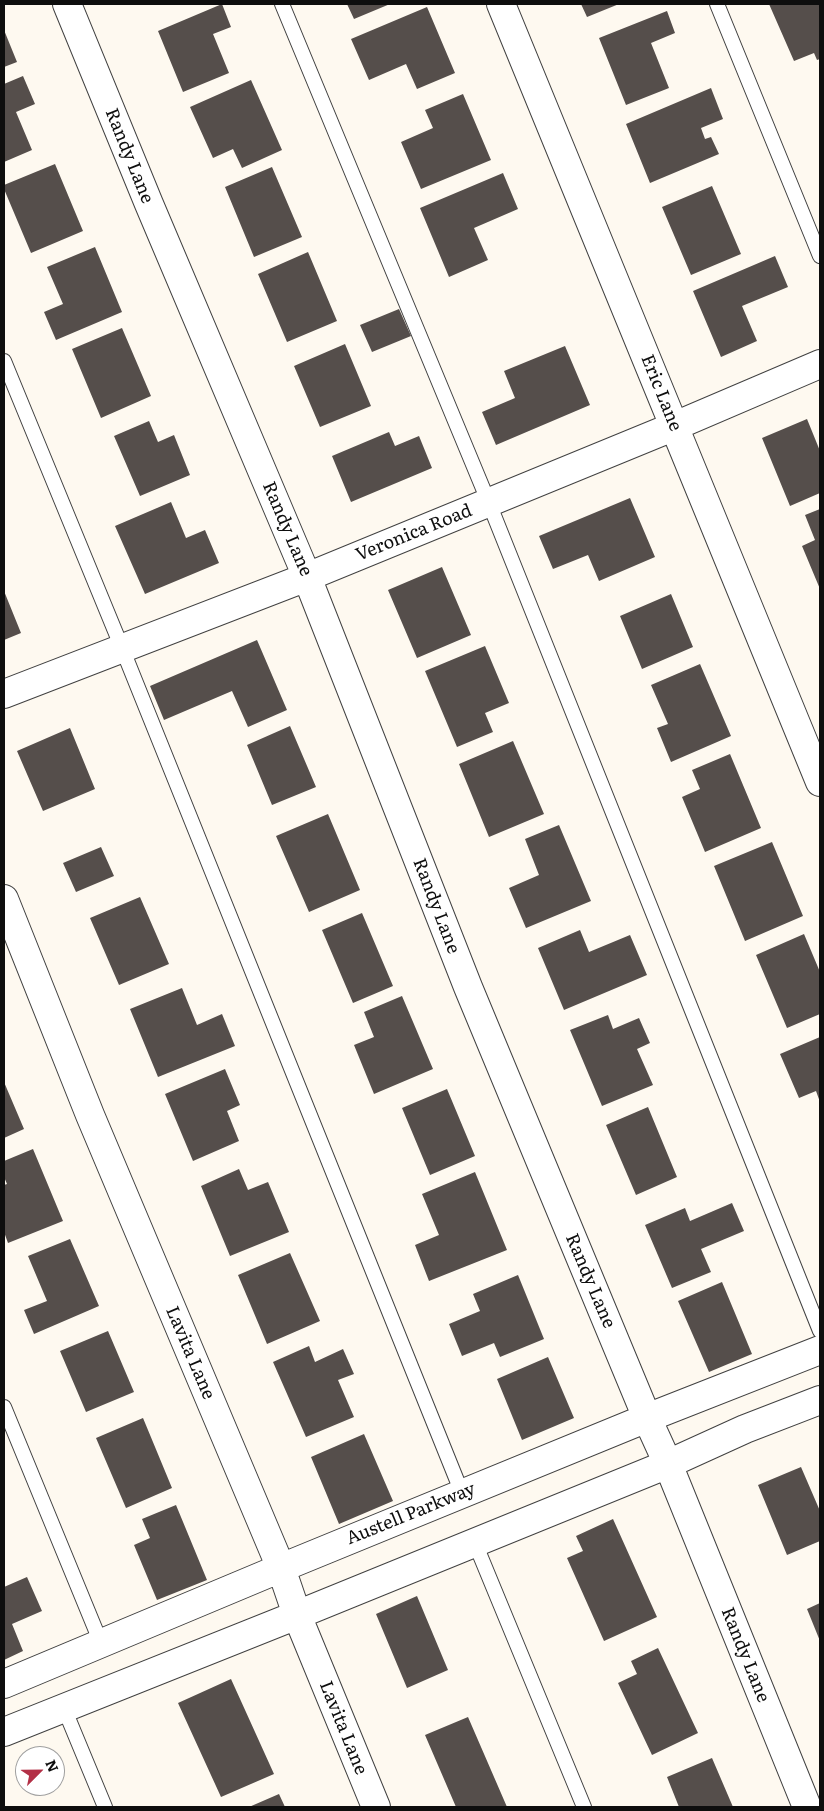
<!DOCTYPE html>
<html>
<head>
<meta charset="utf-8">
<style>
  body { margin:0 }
  #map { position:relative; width:824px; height:1811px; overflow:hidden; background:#fef9f0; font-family:Literata,serif }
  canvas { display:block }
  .frame { position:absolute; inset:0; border:5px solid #0e0e0e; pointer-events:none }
  .north { position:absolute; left:15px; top:1746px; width:50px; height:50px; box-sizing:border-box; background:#fff; border:1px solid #9f9f9f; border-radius:50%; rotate:67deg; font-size:14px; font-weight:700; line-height:20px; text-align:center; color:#0e0e0e }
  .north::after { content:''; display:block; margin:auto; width:18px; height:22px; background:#b33046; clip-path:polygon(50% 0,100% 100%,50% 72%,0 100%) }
</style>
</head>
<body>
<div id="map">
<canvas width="824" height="1811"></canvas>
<div class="frame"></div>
<div class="north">N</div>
</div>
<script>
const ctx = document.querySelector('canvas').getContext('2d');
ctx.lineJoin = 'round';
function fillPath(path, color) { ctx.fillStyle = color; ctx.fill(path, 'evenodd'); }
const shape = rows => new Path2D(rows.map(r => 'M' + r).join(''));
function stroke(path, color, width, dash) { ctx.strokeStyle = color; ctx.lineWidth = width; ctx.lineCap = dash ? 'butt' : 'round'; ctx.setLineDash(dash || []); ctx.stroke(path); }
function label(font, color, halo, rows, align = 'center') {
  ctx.font = font + ' Literata,serif'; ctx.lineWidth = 5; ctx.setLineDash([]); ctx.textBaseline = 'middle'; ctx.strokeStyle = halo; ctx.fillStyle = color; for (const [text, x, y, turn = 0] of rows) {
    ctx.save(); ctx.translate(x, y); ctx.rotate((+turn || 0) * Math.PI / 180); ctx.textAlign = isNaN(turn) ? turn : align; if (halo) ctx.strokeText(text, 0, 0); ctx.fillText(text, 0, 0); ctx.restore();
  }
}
const building = shape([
  [222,4,231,27,213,34,229,73,183,92,158,31],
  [347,4,390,4,354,19],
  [581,4,619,4,587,17],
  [769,4,820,4,820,59,817,60,814,53,794,61],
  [427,7,455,73,417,89,406,64,369,80,351,39],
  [667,11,675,33,651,43,669,88,626,105,599,38],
  [4,30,17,62,4,67],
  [23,76,35,104,16,112,32,150,4,162,4,84],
  [251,80,282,150,242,168,233,149,213,158,190,107],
  [711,88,723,119,701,128,705,139,711,137,719,154,650,183,626,124],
  [463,94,491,160,421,189,401,142,433,128,425,110],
  [55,164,83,231,31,253,4,189,4,185],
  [272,167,302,237,254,257,225,187],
  [503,173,518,209,474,228,488,260,449,277,420,208],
  [712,186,741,254,691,275,662,207],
  [95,247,122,312,56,340,44,312,63,304,47,267],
  [308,252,337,321,287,342,258,274],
  [775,256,788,287,742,306,757,341,721,357,693,291],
  [399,309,411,336,372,352,360,325],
  [122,328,151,396,101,418,72,349],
  [345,344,371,406,320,427,294,366],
  [565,346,590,405,496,445,482,412,515,398,504,371],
  [807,419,820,451,820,493,790,506,762,438],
  [149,421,158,442,174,435,190,475,140,496,114,436],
  [389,432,395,446,419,436,432,468,351,502,332,456],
  [630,498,655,557,599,581,588,555,553,569,539,536],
  [171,502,186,538,205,530,219,563,145,594,115,526],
  [820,509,820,589,802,546,815,540,805,515],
  [442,567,471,635,417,658,388,590],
  [4,591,21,633,4,640],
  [671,594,693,647,642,669,620,616],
  [257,640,287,710,248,727,232,691,164,720,150,686],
  [485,646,509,703,485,713,493,732,457,747,425,671],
  [700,664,731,736,671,762,657,728,668,724,651,685],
  [290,726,316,787,272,805,247,745],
  [70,728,95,789,43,811,17,751],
  [513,741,544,814,489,837,459,764],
  [730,754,761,828,705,852,682,797,700,789,692,770],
  [328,814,360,890,309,912,276,836],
  [559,825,591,901,526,928,509,888,539,875,525,839],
  [772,842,803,916,745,941,714,866],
  [101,847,114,876,76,892,63,863],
  [140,897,169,964,119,985,90,918],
  [362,913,393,986,353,1003,322,930],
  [580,930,589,952,630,935,647,975,564,1010,538,948],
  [804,934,820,972,820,1014,787,1028,756,955],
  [182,988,197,1025,222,1014,235,1046,158,1077,130,1009],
  [402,996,433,1069,374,1094,354,1045,374,1037,364,1012],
  [608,1015,613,1029,639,1018,650,1043,637,1049,653,1085,602,1106,570,1030],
  [820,1037,820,1102,816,1091,799,1098,780,1054],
  [225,1069,240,1105,227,1111,239,1141,193,1161,165,1094],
  [4,1082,24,1129,4,1138],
  [447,1089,475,1156,430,1175,402,1108],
  [648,1107,677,1177,636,1195,606,1125],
  [33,1149,63,1221,8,1243,4,1232,4,1185,7,1184,4,1177,4,1161],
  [239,1169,248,1190,268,1182,289,1232,230,1256,201,1186],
  [475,1172,507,1250,429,1281,415,1245,439,1235,422,1194],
  [732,1203,744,1231,701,1249,711,1272,672,1288,645,1225,685,1208,690,1221],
  [70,1239,99,1306,34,1334,24,1310,47,1301,28,1256],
  [290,1253,320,1321,267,1344,238,1275],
  [518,1275,544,1339,500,1357,494,1343,462,1356,449,1324,480,1311,473,1294],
  [722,1282,752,1354,709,1372,678,1301],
  [108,1331,134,1392,86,1412,60,1351],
  [309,1346,315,1362,343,1349,354,1374,338,1380,354,1417,306,1437,273,1362],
  [548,1357,574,1418,522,1440,497,1379],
  [143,1418,172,1488,126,1508,96,1438],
  [364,1434,393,1501,339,1524,311,1457],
  [801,1467,820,1511,820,1541,787,1555,758,1485],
  [176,1505,207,1580,157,1600,134,1545,150,1538,142,1519],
  [613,1519,657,1617,604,1641,567,1558,583,1551,576,1536],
  [27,1577,42,1611,12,1624,23,1651,4,1660,4,1587],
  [417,1596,448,1670,407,1688,376,1614],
  [820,1603,820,1641,807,1609],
  [658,1648,698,1733,652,1755,618,1683,637,1674,631,1661],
  [231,1679,274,1774,221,1797,178,1703],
  [468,1717,507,1807,456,1807,425,1735],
  [712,1758,733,1807,679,1807,667,1777],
  [279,1794,285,1807,249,1807]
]);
const service = shape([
  [282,4,489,503,820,1331],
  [717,4,820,256],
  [4,361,122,648,462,1493],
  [4,1407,101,1643],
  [475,1543,584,1807],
  [64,1708,105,1807]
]);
const minor = shape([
  [67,4,149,204,307,577,468,987,647,1418,668,1464,807,1807],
  [501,4,820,782],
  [4,694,307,577,675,426,820,364],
  [4,899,90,1115,281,1568,297,1615,376,1807],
  [4,1684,281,1568,647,1418,820,1350],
  [4,1732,297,1615,668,1464,745,1429,820,1400]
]);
const streetNames = [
  ["Randy Lane",129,156,68],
  ["Eric Lane",661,393,68],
  ["Randy Lane",287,529,67],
  ["Veronica Road",414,533,-22],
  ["Randy Lane",436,906,69],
  ["Randy Lane",590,1281,67],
  ["Lavita Lane",190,1353,67],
  ["Austell Parkway",411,1514,-22],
  ["Randy Lane",745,1655,68],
  ["Lavita Lane",343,1728,68]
];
fillPath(building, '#554e4b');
stroke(service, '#414141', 16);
stroke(minor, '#414141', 30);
stroke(service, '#fff', 14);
stroke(minor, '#fff', 28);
label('18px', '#0e0e0e', '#fff', streetNames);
</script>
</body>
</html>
